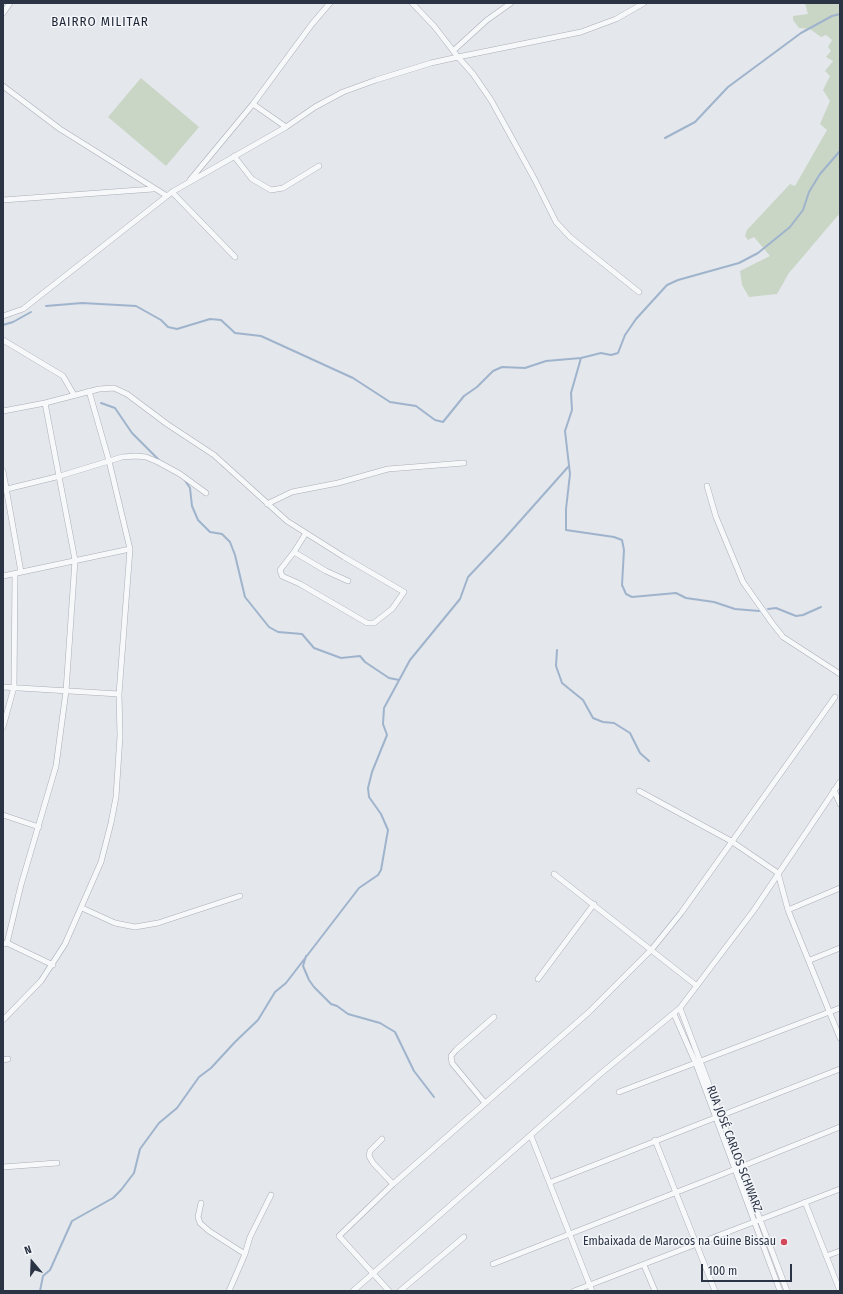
<!DOCTYPE html>
<html>
<head>
<meta charset="utf-8">
<style>
  body { margin:0 }
  #map { position:relative; width:843px; height:1294px; overflow:hidden; background:#e4e7ec; font-family:"Fira Sans Condensed",sans-serif }
  canvas { display:block }
  .frame { position:absolute; inset:0; border:4px solid #2b3445; pointer-events:none }
  .north { position:absolute; left:12px; top:1242px; width:40px; height:40px; -webkit-text-stroke:3px #f4f6f9; paint-order:stroke; rotate:341deg; font-size:11px; font-weight:700; line-height:16px; text-align:center; color:#2b3445 }
  .north::after { content:''; display:block; margin:auto; width:14px; height:18px; background:#2b3445; clip-path:polygon(50% 0,100% 100%,50% 72%,0 100%) }
  .scale { position:absolute; left:701px; top:1264px; width:91px; height:18px; box-sizing:border-box; border:2px solid #2b3445; border-top:0; padding-left:5px; font-size:12px; line-height:14px; white-space:nowrap; color:#2b3445; -webkit-text-stroke:3px #f4f6f9; paint-order:stroke }
</style>
</head>
<body>
<div id="map">
<canvas width="843" height="1294"></canvas>
<div class="frame"></div>
<div class="north">N</div>
<div class="scale">100 m</div>
</div>
<script>
const ctx = document.querySelector('canvas').getContext('2d');
ctx.lineJoin = 'round';
function fillPath(path, color) { ctx.fillStyle = color; ctx.fill(path, 'evenodd'); }
const shape = rows => new Path2D(rows.map(r => 'M' + r).join(''));
function stroke(path, color, width, dash) { ctx.strokeStyle = color; ctx.lineWidth = width; ctx.lineCap = dash ? 'butt' : 'round'; ctx.setLineDash(dash || []); ctx.stroke(path); }
function label(font, color, halo, rows, align = 'center') {
  ctx.font = font + ' "Fira Sans Condensed",sans-serif'; ctx.lineWidth = 3; ctx.setLineDash([]); ctx.textBaseline = 'middle'; ctx.strokeStyle = halo; ctx.fillStyle = color; for (const [text, x, y, turn = 0] of rows) {
    ctx.save(); ctx.translate(x, y); ctx.rotate((+turn || 0) * Math.PI / 180); ctx.textAlign = isNaN(turn) ? turn : align; if (halo) ctx.strokeText(text, 0, 0); ctx.fillText(text, 0, 0); ctx.restore();
  }
}
const green = shape([
  [805,3,840,3,840,213,789,273,777,294,749,297,742,285,740,271,770,256,754,237,748,240,745,236,747,230,790,184,795,186,827,130,820,124,830,101,823,90,830,76,825,71,833,61,826,57,831,51,828,47,832,40,826,35,821,37,810,29,799,28,793,20,793,16,808,14],
  [141,78,199,127,166,166,108,117]
]);
const stream = shape([
  [820,3,821,3],
  [665,138,695,122,728,87,801,33,832,16,840,14],
  [46,306,82,303,136,306,161,320,168,327,177,329,210,319,221,320,235,333,261,336,353,378,390,402,416,406,435,420,443,422,464,396,477,387,493,371,502,367,525,368,546,361,581,358],
  [3,325,13,322,31,312],
  [101,403,115,408,132,433,160,461],
  [184,479,190,488,192,506,198,520,210,532,222,534,230,542,235,555,245,597,269,627,278,632,302,634,314,648,341,658,360,656,365,662,389,678,399,680],
  [768,609,776,608,796,616,803,615,821,607],
  [759,611,735,609,714,602,686,598,676,593,632,597,626,594,622,585,624,550,622,540,614,537,566,530,566,509,570,474,565,431,572,410,571,393,581,358,601,353,611,355,618,353,625,335,636,319,667,285,678,280,739,263,758,253,790,227,803,210,809,192,820,174,840,151],
  [557,650,556,666,562,683,583,700,593,718,603,722,614,723,630,733,640,753,649,761],
  [306,956,303,966,309,980,314,987,331,1004,337,1006,348,1014,380,1023,395,1032,414,1071,434,1097],
  [40,1291,43,1276,50,1270,72,1221,113,1198,121,1190,134,1173,140,1149,159,1123,177,1108,199,1077,211,1068,235,1042,258,1020,275,992,286,983,359,888,378,875,381,870,388,830,381,814,369,797,368,788,372,772,387,735,383,724,384,708,410,660,460,599,468,577,504,539,568,467]
]);
const street = shape([
  [412,3,434,26,458,57,581,32,616,19,644,3],
  [3,13,10,3],
  [453,51,487,20,511,3],
  [3,86,60,129,167,196],
  [253,104,286,127],
  [234,156,252,179,271,190,283,188,319,166],
  [190,180,253,104,312,24,330,3],
  [172,192,235,257],
  [3,200,153,189],
  [3,316,23,309,172,192,286,127,315,107,343,92,376,80,431,63,458,57,473,74,491,100,535,180,556,222,570,237,639,292],
  [3,340,63,376,74,395],
  [3,411,45,403,99,389,114,388,127,394,167,424,214,455,287,521,344,557,404,592,392,609,374,623,367,623,300,584,282,576,280,570,294,552],
  [3,471,21,572],
  [707,486,716,517,743,582,772,623,783,637,840,674],
  [3,490,60,476,122,457,136,456,146,457,158,462,180,474,206,493],
  [267,504,292,492,338,483,388,469,464,463],
  [306,533,294,552,326,571,348,581],
  [3,576,130,549],
  [3,687,119,694],
  [3,727,14,687,15,574],
  [834,790,840,804],
  [639,791,731,841,778,873,788,910,840,1038],
  [3,815,39,827],
  [554,874,697,986],
  [82,908,115,923,135,927,158,923,240,896],
  [788,910,840,888],
  [7,943,21,885,56,766,66,691,75,560,45,403],
  [3,944,7,943,53,965],
  [810,960,840,948],
  [538,979,594,904],
  [680,1008,787,1291],
  [674,1014,696,1064,780,1291],
  [3,1020,41,981,65,944,101,862,111,823,116,797,120,736,119,694,130,549,109,461,89,391],
  [3,1060,8,1059],
  [619,1092,840,1008],
  [485,1103,452,1063,451,1056,456,1050,494,1017],
  [531,1136,592,1291],
  [382,1139,370,1151,369,1156,373,1163,393,1184],
  [655,1140,715,1291],
  [3,1167,57,1163],
  [551,1182,840,1069],
  [805,1202,840,1291],
  [201,1203,198,1217,200,1223,209,1231,245,1254,250,1237,271,1195],
  [826,1256,840,1251],
  [493,1264,718,1176,840,1127],
  [644,1265,655,1291],
  [229,1291,245,1254],
  [353,1291,599,1075,680,1008,754,910,840,782],
  [389,1291,339,1236,393,1184,589,1012,652,949,681,913,835,697],
  [400,1291,464,1237],
  [574,1291,840,1189]
]);
const markers = [
  [784,1242,4,"#d1495b"]
];
const streetNames = [
  ["RUA JOSÉ CARLOS SCHWARZ",734,1149,69]
];
const poiNames = [
  ["Embaixada de Marocos na Guine Bissau",776,1242]
];
const neighbourhoodNames = [
  ["BAIRRO MILITAR",100,22]
];
fillPath(green, '#c9d6c5');
stroke(stream, '#9fb4cc', 2);
stroke(street, '#a9aeb7', 6);
stroke(street, '#f7f8fa', 5);
for (const [x, y, r, color] of markers) { const dot = new Path2D(); dot.arc(x, y, r, 0, 2 * Math.PI); ctx.fillStyle = color; ctx.fill(dot); stroke(dot, '#f4f6f9', 1.5); }
label('12px', '#2b3445', '#f4f6f9', streetNames);
label('12px', '#2b3445', '#f4f6f9', poiNames, 'right');
ctx.letterSpacing = '1px';
label('13px', '#1d2536', '#f4f6f9', neighbourhoodNames);
ctx.letterSpacing = '0px';
</script>
</body>
</html>
